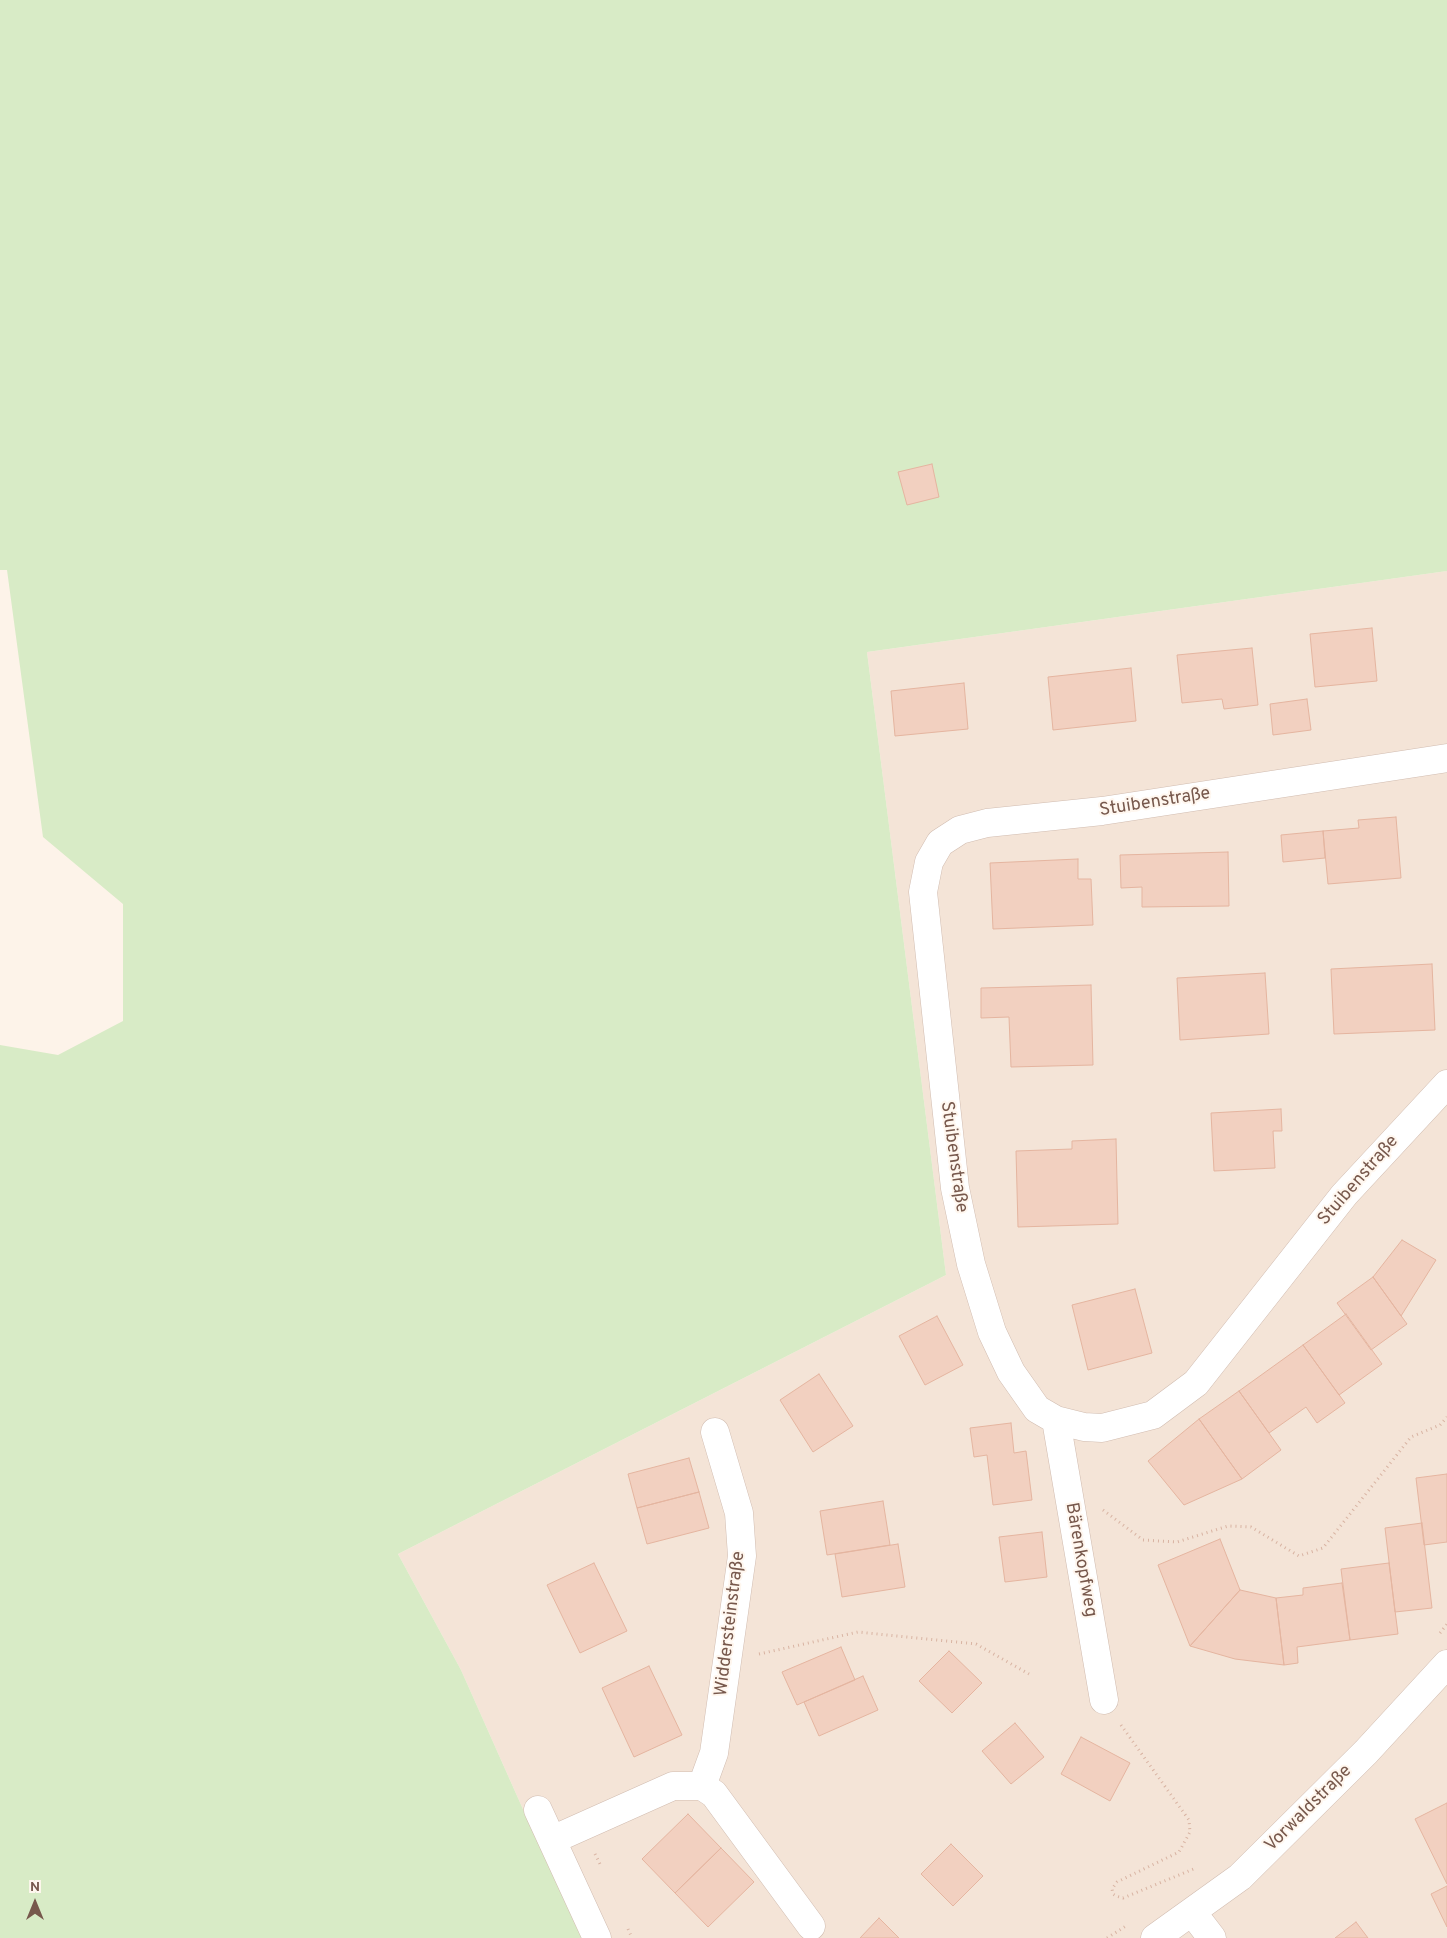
<!DOCTYPE html>
<html>
<head>
<meta charset="utf-8">
<style>
  body { margin:0 }
  #map { position:relative; width:1447px; height:1938px; overflow:hidden; background:#fdf3e9; font-family:Overpass,sans-serif }
  canvas { display:block }
  .north { position:absolute; left:10px; top:1878px; width:50px; height:50px; -webkit-text-stroke:4px #fff7ef; paint-order:stroke; rotate:0deg; font-size:14px; font-weight:700; line-height:20px; text-align:center; color:#77584c }
  .north::after { content:''; display:block; margin:auto; width:18px; height:22px; background:#77584c; clip-path:polygon(50% 0,100% 100%,50% 72%,0 100%) }
</style>
</head>
<body>
<div id="map">
<canvas width="1447" height="1938"></canvas>
<div class="north">N</div>
</div>
<script>
const ctx = document.querySelector('canvas').getContext('2d');
ctx.lineJoin = 'round';
function fillPath(path, color) { ctx.fillStyle = color; ctx.fill(path, 'evenodd'); }
const shape = rows => new Path2D(rows.map(r => 'M' + r).join(''));
function stroke(path, color, width, dash) { ctx.strokeStyle = color; ctx.lineWidth = width; ctx.lineCap = dash ? 'butt' : 'round'; ctx.setLineDash(dash || []); ctx.stroke(path); }
function label(font, color, halo, rows, align = 'center') {
  ctx.font = font + ' Overpass,sans-serif'; ctx.lineWidth = 4; ctx.setLineDash([]); ctx.textBaseline = 'middle'; ctx.strokeStyle = halo; ctx.fillStyle = color; for (const [text, x, y, turn = 0] of rows) {
    ctx.save(); ctx.translate(x, y); ctx.rotate((+turn || 0) * Math.PI / 180); ctx.textAlign = isNaN(turn) ? turn : align; if (halo) ctx.strokeText(text, 0, 0); ctx.fillText(text, 0, 0); ctx.restore();
  }
}
const residential = shape([
  [1447,571,1447,1938,586,1938,538,1843,461,1670,398,1554,946,1275,867,652]
]);
const green = shape([
  [0,0,1447,0,1447,571,867,652,946,1275,398,1554,461,1670,538,1843,586,1938,0,1938,0,1045,58,1055,123,1021,123,904,43,837,7,570,0,570]
]);
const building = shape([
  [932,464,939,497,907,505,898,472,932,464],
  [1372,628,1377,681,1315,687,1310,634,1372,628],
  [1252,648,1258,705,1224,709,1222,699,1182,703,1177,655,1252,648],
  [1131,668,1136,721,1053,730,1048,677,1131,668],
  [964,683,968,729,895,736,891,691,964,683],
  [1307,699,1311,730,1273,735,1270,704,1307,699],
  [1396,817,1401,878,1328,884,1323,831,1359,828,1358,820,1396,817],
  [1323,831,1325,858,1283,862,1281,835,1323,831],
  [1228,852,1229,906,1142,907,1142,887,1121,888,1120,855,1228,852],
  [1078,859,1078,879,1091,879,1093,925,993,929,990,863,1078,859],
  [1432,964,1435,1030,1334,1034,1331,969,1432,964],
  [1265,973,1269,1034,1180,1040,1177,978,1265,973],
  [1091,985,1093,1065,1011,1067,1009,1017,981,1018,981,988,1091,985],
  [1281,1109,1282,1131,1273,1131,1275,1168,1214,1171,1211,1113,1281,1109],
  [1116,1139,1118,1224,1018,1227,1016,1151,1072,1149,1072,1141,1116,1139],
  [1402,1240,1436,1260,1401,1316,1373,1277,1402,1240],
  [1373,1277,1407,1324,1371,1350,1337,1303,1373,1277],
  [1135,1289,1152,1353,1088,1370,1072,1305,1135,1289],
  [1346,1314,1382,1364,1339,1395,1303,1345,1346,1314],
  [937,1316,963,1365,925,1385,899,1336,937,1316],
  [1303,1345,1345,1403,1317,1423,1306,1407,1269,1433,1239,1391,1303,1345],
  [819,1374,853,1426,813,1452,780,1400,819,1374],
  [1239,1391,1281,1450,1242,1479,1199,1419,1239,1391],
  [1199,1419,1242,1479,1184,1505,1148,1461,1199,1419],
  [1011,1423,1014,1453,1026,1451,1032,1500,993,1505,987,1455,974,1457,970,1428,1011,1423],
  [689,1458,699,1492,637,1508,628,1474,689,1458],
  [1447,1474,1447,1542,1424,1545,1416,1478,1447,1474],
  [699,1492,709,1528,647,1544,637,1508,699,1492],
  [883,1501,890,1545,827,1555,820,1511,883,1501],
  [1422,1523,1432,1608,1395,1612,1385,1528,1422,1523],
  [1042,1532,1047,1577,1005,1582,999,1537,1042,1532],
  [1220,1539,1240,1590,1190,1646,1158,1565,1220,1539],
  [898,1544,905,1587,842,1597,835,1554,898,1544],
  [594,1563,627,1631,580,1653,547,1585,594,1563],
  [1389,1563,1398,1634,1350,1640,1341,1569,1389,1563],
  [1342,1583,1350,1640,1297,1647,1298,1663,1284,1665,1276,1598,1303,1595,1303,1588,1342,1583],
  [1240,1590,1276,1598,1284,1665,1235,1659,1190,1646,1240,1590],
  [841,1647,855,1680,797,1705,782,1672,841,1647],
  [949,1651,982,1683,952,1713,919,1681,949,1651],
  [649,1666,682,1735,634,1757,602,1688,649,1666],
  [863,1676,878,1710,819,1736,804,1702,863,1676],
  [1015,1723,1044,1757,1011,1784,982,1751,1015,1723],
  [1081,1737,1130,1763,1110,1801,1061,1774,1081,1737],
  [1447,1803,1447,1884,1415,1819,1447,1803],
  [688,1814,721,1848,675,1893,642,1859,688,1814],
  [951,1844,983,1876,953,1906,921,1874,951,1844],
  [721,1848,754,1882,708,1927,675,1893,721,1848],
  [1447,1886,1447,1927,1431,1894,1447,1886],
  [879,1918,899,1938,860,1938,879,1918],
  [1356,1922,1368,1938,1335,1938,1356,1922]
]);
const path = shape([
  [1103,1510,1143,1540,1177,1542,1228,1526,1251,1527,1299,1556,1323,1548,1411,1437,1440,1425,1447,1417],
  [1440,1633,1447,1624],
  [759,1654,858,1632,976,1644,1029,1674],
  [1121,1725,1189,1820,1190,1832,1179,1852,1117,1882,1112,1889,1113,1894,1116,1896,1123,1898,1196,1868],
  [595,1854,601,1866],
  [628,1929,632,1938],
  [1107,1938,1126,1926]
]);
const street = shape([
  [1447,758,1102,811,987,823,960,830,940,843,929,862,923,892,955,1188,971,1264,992,1332,1011,1372,1037,1409,1056,1420,1084,1427,1102,1428,1153,1415,1196,1383,1344,1195,1447,1084],
  [1056,1420,1104,1700],
  [702,1786,714,1753,742,1556,739,1513,715,1432],
  [538,1810,597,1938],
  [552,1840,673,1786,702,1786,714,1794,811,1926],
  [1192,1912,1212,1938],
  [1155,1938,1240,1877,1366,1752,1447,1664]
]);
const streetNames = [
  ["Stuibenstraße",1155,803,-9],
  ["Stuibenstraße",953,1157,82],
  ["Stuibenstraße",1359,1181,-49],
  ["Bärenkopfweg",1080,1560,80],
  ["Widdersteinstraße",731,1624,-83],
  ["Vorwaldstraße",1309,1809,-45]
];
fillPath(residential, '#f4e4d7');
fillPath(green, '#d8ebc6');
fillPath(building, '#f2d0c0');
stroke(building, '#e5b5a0', 1);
stroke(street, '#d1bcb0', 29);
stroke(path, '#d8b3a2', 3, [1, 4]);
stroke(street, '#fff', 28);
label('18px', '#77584c', '#fff7ef', streetNames);
</script>
</body>
</html>
